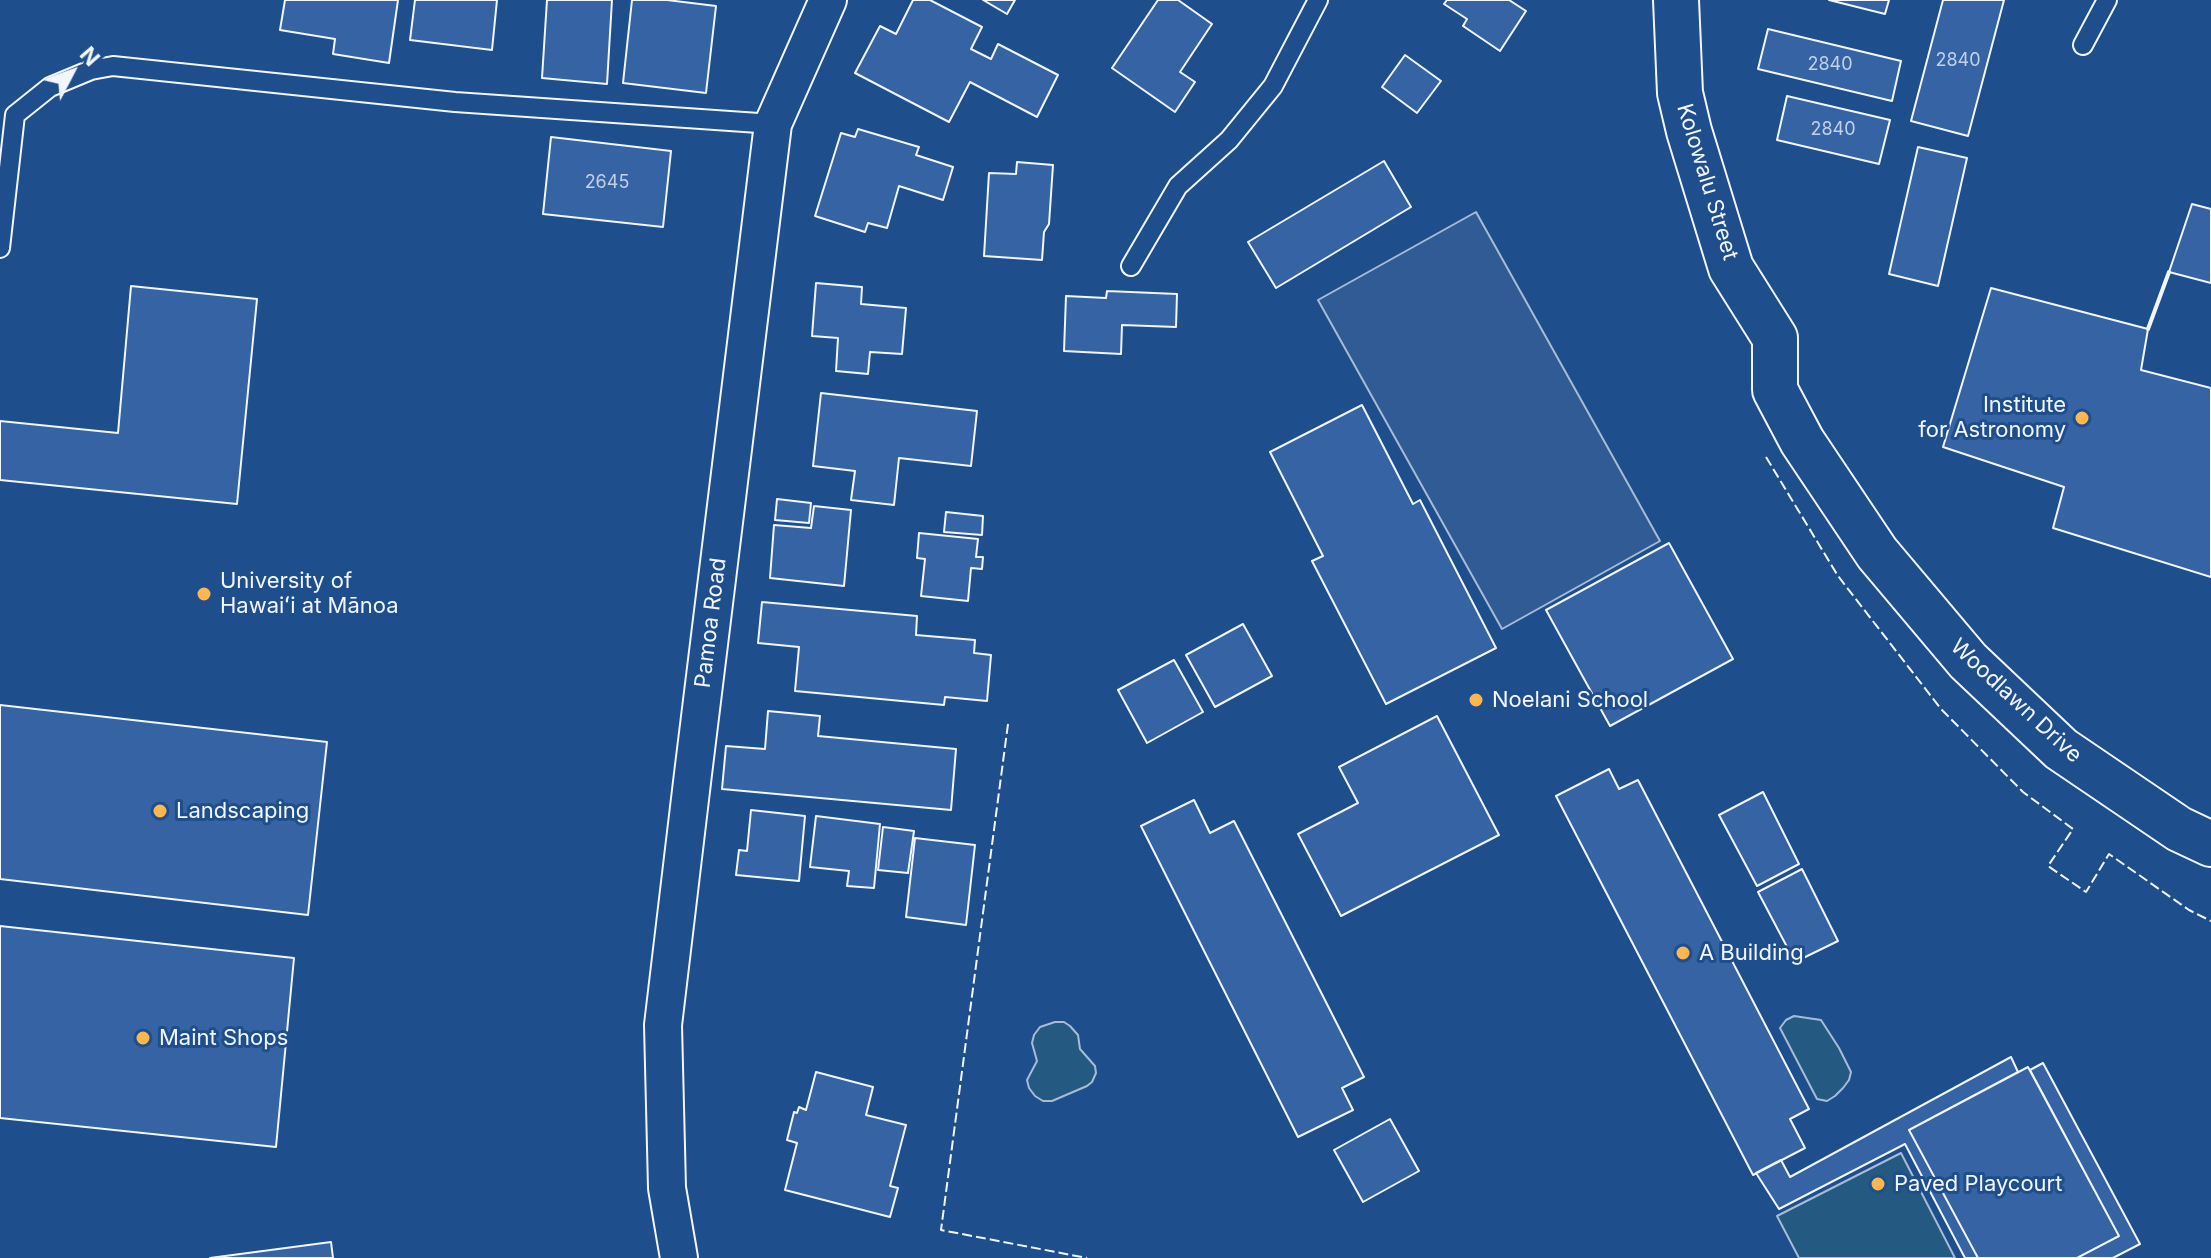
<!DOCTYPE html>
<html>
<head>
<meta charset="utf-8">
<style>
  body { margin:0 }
  #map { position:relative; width:2211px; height:1258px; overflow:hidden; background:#1f4e8c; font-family:Inter,sans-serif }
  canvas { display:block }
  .north { position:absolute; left:32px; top:32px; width:80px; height:80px; -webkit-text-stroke:6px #1f4e8c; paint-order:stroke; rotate:49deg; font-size:22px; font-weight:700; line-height:32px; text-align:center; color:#f2f6ff }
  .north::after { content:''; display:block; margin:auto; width:28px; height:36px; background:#f2f6ff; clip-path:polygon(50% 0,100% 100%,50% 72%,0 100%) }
</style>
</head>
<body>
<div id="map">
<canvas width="2211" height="1258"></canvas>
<div class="north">N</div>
</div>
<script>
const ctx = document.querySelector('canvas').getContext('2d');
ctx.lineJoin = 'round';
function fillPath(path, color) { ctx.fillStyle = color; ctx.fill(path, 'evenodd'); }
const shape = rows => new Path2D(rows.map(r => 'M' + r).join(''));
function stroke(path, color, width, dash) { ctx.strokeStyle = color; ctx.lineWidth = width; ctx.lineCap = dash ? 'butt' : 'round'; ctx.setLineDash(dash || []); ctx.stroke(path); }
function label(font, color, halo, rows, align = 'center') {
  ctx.font = font + ' Inter,sans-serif'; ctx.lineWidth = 6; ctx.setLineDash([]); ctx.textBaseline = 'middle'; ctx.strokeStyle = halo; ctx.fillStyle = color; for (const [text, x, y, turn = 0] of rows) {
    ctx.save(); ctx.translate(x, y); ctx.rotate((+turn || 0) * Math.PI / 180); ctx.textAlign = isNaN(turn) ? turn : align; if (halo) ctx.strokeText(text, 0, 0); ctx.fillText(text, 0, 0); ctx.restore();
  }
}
const green = shape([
  [1794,1016,1821,1020,1839,1048,1851,1072,1849,1080,1843,1088,1835,1096,1827,1101,1817,1099,1780,1028,1786,1020,1794,1016],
  [1055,1022,1064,1022,1070,1026,1078,1035,1080,1049,1095,1066,1096,1073,1092,1082,1087,1086,1052,1101,1043,1101,1035,1096,1029,1088,1027,1080,1037,1061,1032,1043,1034,1035,1040,1027,1055,1022],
  [1901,1153,1955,1258,1799,1258,1777,1216,1901,1153]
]);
const parking = shape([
  [1476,212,1660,541,1502,629,1318,300,1476,212]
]);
const building = shape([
  [285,0,398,0,389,63,333,54,335,39,280,30,285,0],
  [415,0,497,0,492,50,410,40,415,0],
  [547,0,612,0,607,84,542,78,547,0],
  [632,0,667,0,716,6,706,93,623,83,632,0],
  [913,0,930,0,982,27,971,49,991,59,998,44,1058,75,1037,117,970,82,949,122,855,73,880,26,896,34,913,0],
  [983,0,1015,0,1007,14,983,0],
  [1158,0,1178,0,1212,24,1180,72,1195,82,1175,112,1112,68,1158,0],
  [1447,0,1509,0,1526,11,1500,51,1463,26,1467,19,1444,4,1447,0],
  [1829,0,1889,0,1885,14,1829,0],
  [1943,0,2004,0,1968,136,1911,121,1943,0],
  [1768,29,1901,61,1892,101,1758,69,1768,29],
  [1405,55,1441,81,1417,113,1382,87,1405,55],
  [1787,96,1890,120,1879,164,1777,140,1787,96],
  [858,129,919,147,916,155,953,167,943,200,899,186,887,228,868,223,865,232,815,216,841,133,855,137,858,129],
  [551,137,671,151,663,227,543,214,551,137],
  [1918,147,1967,158,1938,286,1889,274,1918,147],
  [1384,161,1411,207,1276,288,1248,242,1384,161],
  [1017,162,1053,165,1049,224,1044,232,1042,260,984,256,989,173,1016,174,1017,162],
  [2192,204,2211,209,2211,283,2169,272,2192,204],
  [816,283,862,287,861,304,906,308,902,354,870,352,868,374,836,371,838,338,812,336,816,283],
  [131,286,257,299,237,504,0,480,0,421,118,433,131,286],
  [1991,288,2148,329,2141,370,2211,388,2211,577,2053,528,2064,487,1943,447,1991,288],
  [1107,291,1177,294,1176,327,1122,325,1121,354,1064,351,1066,296,1106,298,1107,291],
  [821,393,977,411,971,466,899,458,894,505,851,500,855,471,813,466,821,393],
  [1362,405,1413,504,1420,500,1496,648,1386,704,1312,561,1323,556,1270,452,1362,405],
  [777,499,811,503,809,523,775,520,777,499],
  [814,506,851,510,844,586,770,578,774,525,811,528,814,506],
  [946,512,983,516,982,535,944,532,946,512],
  [919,533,978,539,976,557,983,557,982,569,971,568,968,601,921,596,925,559,917,558,919,533],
  [1669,543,1733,659,1610,726,1546,610,1669,543],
  [762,602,917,616,916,635,975,640,974,653,991,655,987,701,945,697,944,705,795,691,799,647,758,643,762,602],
  [1243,624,1272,676,1215,707,1186,655,1243,624],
  [1174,660,1203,712,1147,743,1118,690,1174,660],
  [0,705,327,742,308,915,0,879,0,705],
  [768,711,820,716,818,736,956,749,951,810,722,789,726,746,765,749,768,711],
  [1437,716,1499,835,1341,916,1298,834,1358,803,1339,767,1437,716],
  [1609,769,1619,789,1638,780,1809,1109,1790,1119,1805,1148,1753,1175,1556,796,1609,769],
  [1763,792,1799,864,1757,886,1719,815,1763,792],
  [1194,800,1210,833,1234,821,1364,1077,1342,1088,1353,1110,1298,1137,1141,826,1194,800],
  [751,810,805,816,799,881,736,875,739,850,747,851,751,810],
  [816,816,880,824,874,888,847,886,849,871,810,867,816,816],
  [883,827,914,831,908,873,878,870,883,827],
  [915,838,975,845,966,925,906,917,915,838],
  [1802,869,1838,941,1795,962,1758,892,1802,869],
  [0,926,294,958,276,1147,0,1118,0,926],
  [2011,1057,2018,1072,1909,1130,1978,1258,1965,1258,1905,1144,1779,1209,1756,1173,1781,1160,1790,1177,2011,1057],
  [2043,1063,2140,1244,2113,1258,2077,1258,2119,1236,2030,1070,2043,1063],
  [2028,1067,2119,1236,2077,1258,1978,1258,1909,1130,2028,1067],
  [816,1072,873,1087,866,1115,906,1125,890,1186,898,1188,890,1217,785,1190,797,1143,787,1140,794,1112,797,1113,799,1107,806,1110,816,1072],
  [1390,1119,1419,1171,1363,1202,1334,1150,1390,1119],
  [331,1242,333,1258,210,1258,331,1242]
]);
const lane = shape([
  [2083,45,2107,0],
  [0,248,15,115,50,87,91,70,113,66,455,102,773,124],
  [1131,266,1178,186,1229,140,1273,86,1318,0]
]);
const street = shape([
  [679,1258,667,1188,663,1025,693,774,773,124,828,0]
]);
const secondary = shape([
  [1676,0,1680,93,1689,131,1731,268,1775,338,1775,390,1802,441,1877,553,1968,661,2061,749,2179,829,2211,844]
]);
const fence = shape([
  [1766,457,1838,576,1941,709,2023,792,2073,829,2048,866,2086,892,2109,854,2189,910,2211,921],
  [1008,724,941,1230,1087,1258]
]);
const wall = shape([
  [2148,329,2169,272]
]);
const markers = [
  [2082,418,8,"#ffb74d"],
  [204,594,8,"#ffb74d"],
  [1476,700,8,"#ffb74d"],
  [160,811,8,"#ffb74d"],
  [1683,953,8,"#ffb74d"],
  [143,1038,8,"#ffb74d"],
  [1878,1184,8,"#ffb74d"]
];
const numberNames = [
  ["2840",1958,61],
  ["2840",1830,65],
  ["2840",1833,130],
  ["2645",607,183]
];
const streetNames = [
  ["Kolowalu Street",1707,182,73],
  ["Pamoa Road",711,623,-83],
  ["Woodlawn Drive",2016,701,43]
];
const poiNames = [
  ["Institute",2066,405,"right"],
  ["for Astronomy",2066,430,"right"],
  ["University of",220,581],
  ["Hawaiʻi at Mānoa",220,606],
  ["Noelani School",1492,700],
  ["Landscaping",176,811],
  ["A Building",1699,953],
  ["Maint Shops",159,1038],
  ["Paved Playcourt",1894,1184]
];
fillPath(green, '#245a82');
stroke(green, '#a8bbd7', 2);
fillPath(parking, '#305b95');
stroke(parking, '#a8bbd7', 2);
fillPath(building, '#3563a3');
stroke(building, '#f2f6ff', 2);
stroke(lane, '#f2f6ff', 22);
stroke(street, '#f2f6ff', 40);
stroke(secondary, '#f2f6ff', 48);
stroke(lane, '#1f4e8c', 18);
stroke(street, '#1f4e8c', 36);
stroke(secondary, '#1f4e8c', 44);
stroke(fence, '#f2f6ff', 2, [10, 4]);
stroke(wall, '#f2f6ff', 4);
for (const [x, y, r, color] of markers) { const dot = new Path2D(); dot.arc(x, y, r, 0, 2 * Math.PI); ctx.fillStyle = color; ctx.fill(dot); stroke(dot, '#1f4e8c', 3); }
label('18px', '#c3d1e8', null, numberNames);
label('22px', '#f2f6ff', '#1f4e8c', streetNames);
label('22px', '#f2f6ff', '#1f4e8c', poiNames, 'left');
</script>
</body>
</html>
